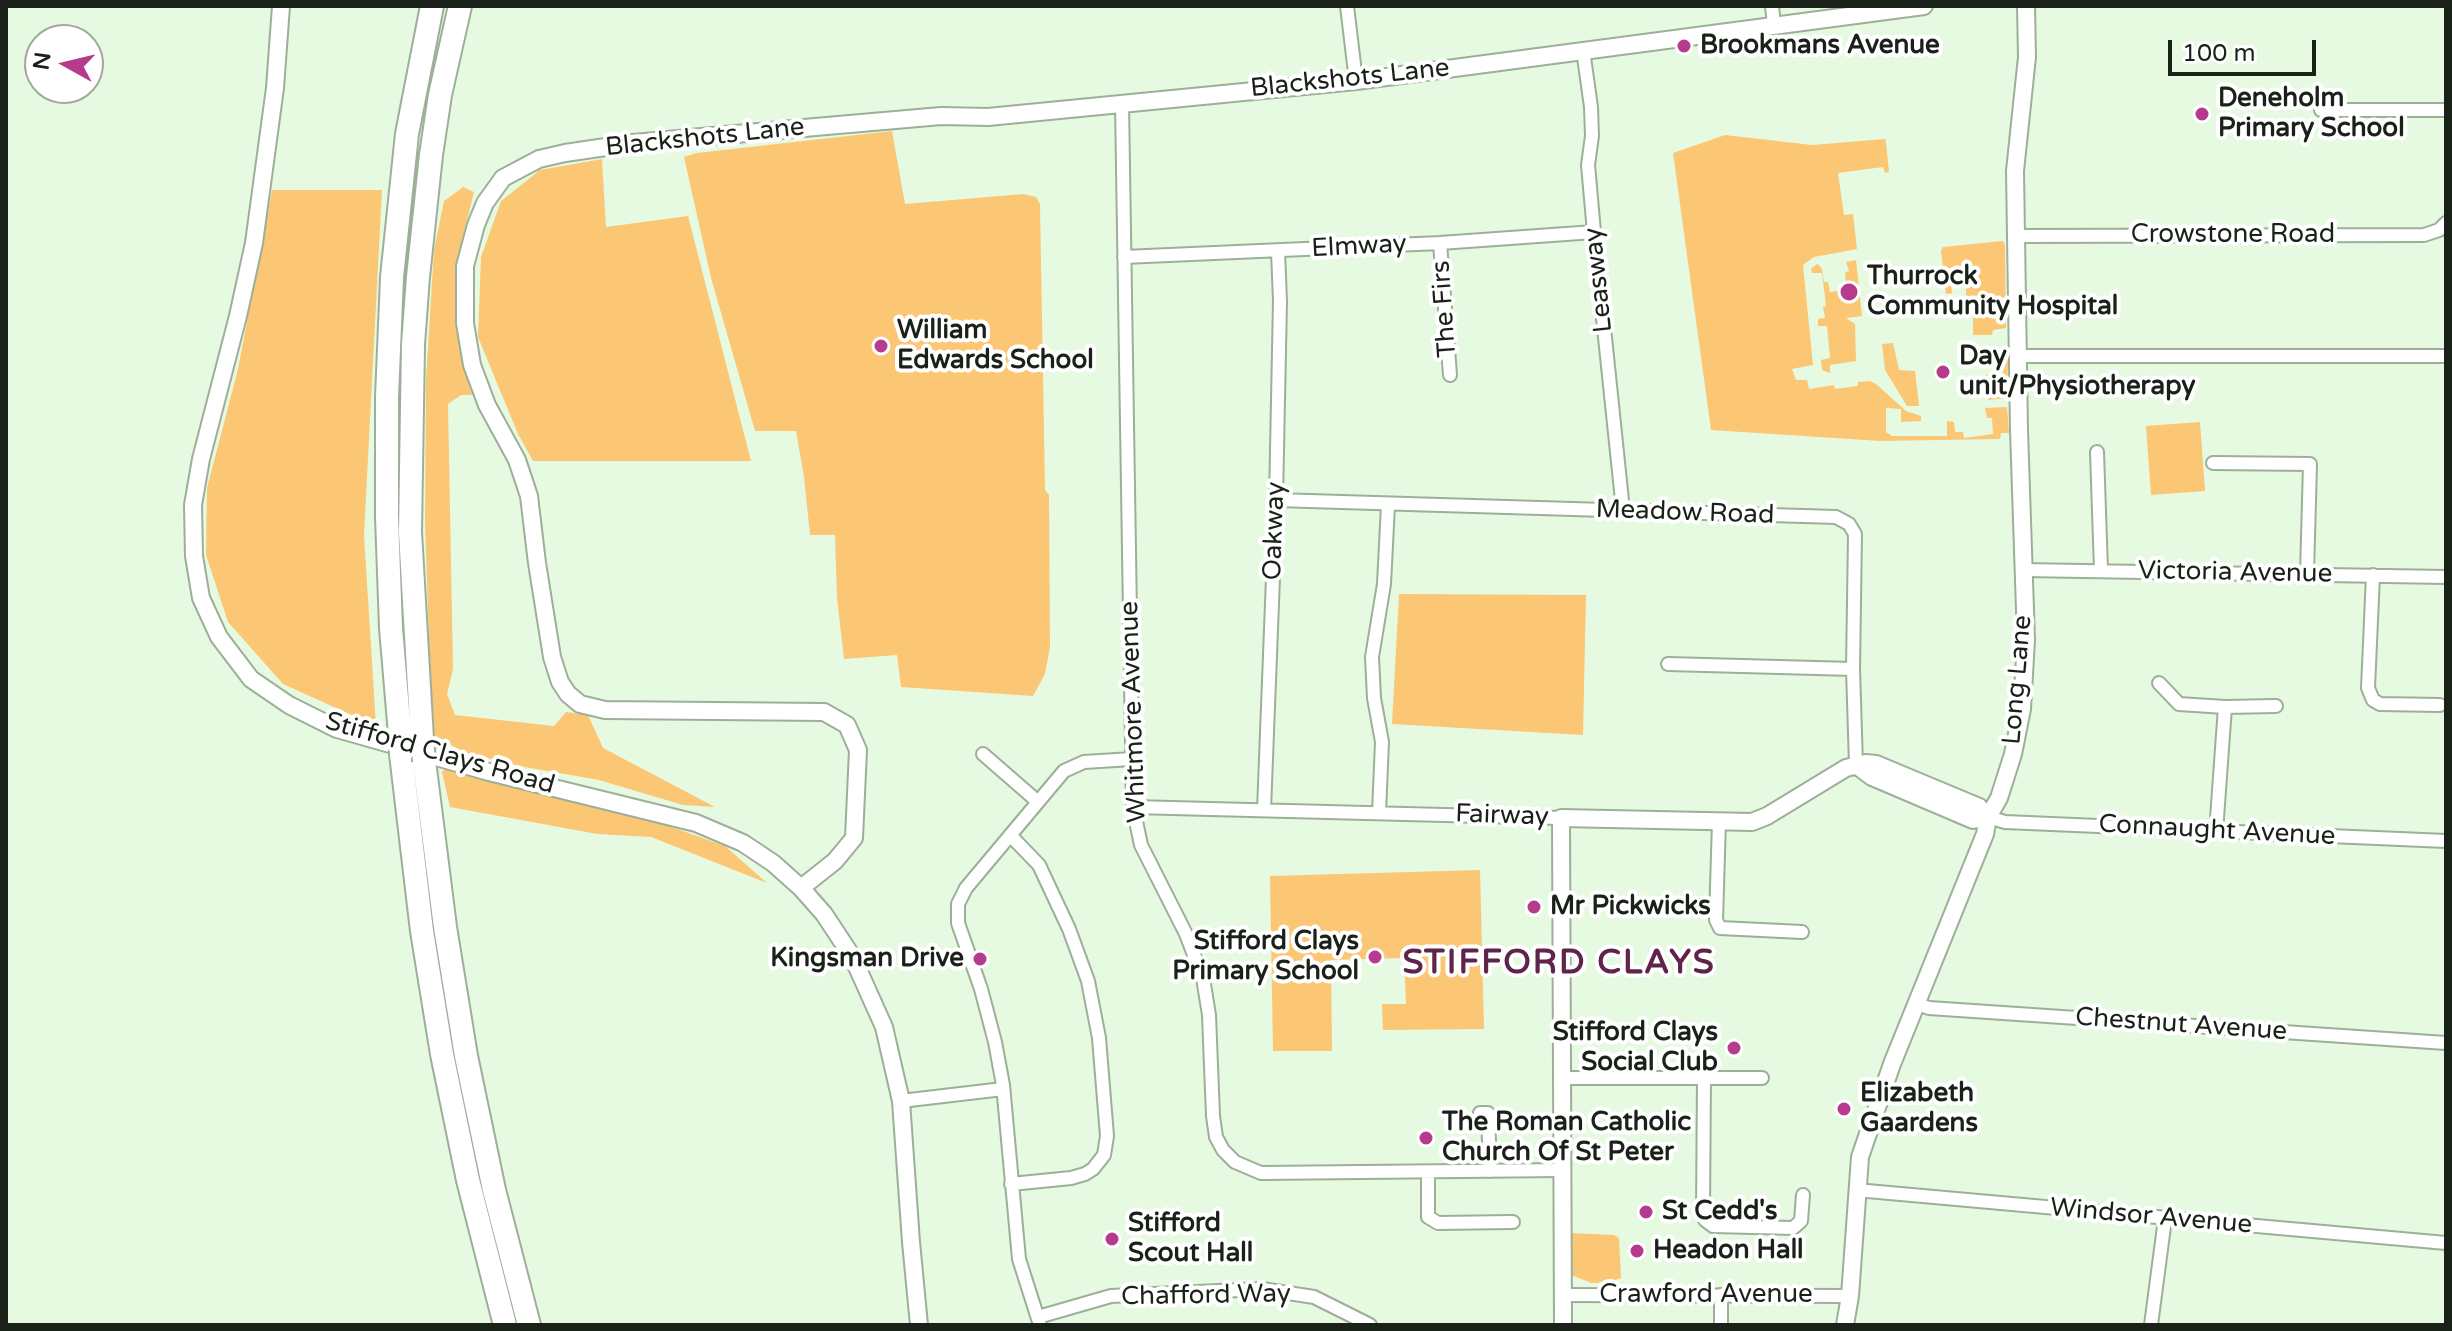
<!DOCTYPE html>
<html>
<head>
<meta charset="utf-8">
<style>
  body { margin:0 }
  #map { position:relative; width:2452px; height:1331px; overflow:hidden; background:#e6fae2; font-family:"Varela Round",sans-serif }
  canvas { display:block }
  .frame { position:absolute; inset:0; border:8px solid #1a2119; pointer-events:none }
  .north { position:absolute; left:24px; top:24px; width:80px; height:80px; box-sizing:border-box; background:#fff; border:2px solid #a3a6a3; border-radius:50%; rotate:278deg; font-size:22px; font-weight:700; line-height:32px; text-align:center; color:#1a2119 }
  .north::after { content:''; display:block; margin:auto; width:28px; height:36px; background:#b63b8d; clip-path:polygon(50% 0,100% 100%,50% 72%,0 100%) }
  .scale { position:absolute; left:2168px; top:40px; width:148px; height:36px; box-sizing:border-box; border:4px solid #1a2119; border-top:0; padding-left:10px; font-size:24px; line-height:28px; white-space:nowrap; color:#1a2119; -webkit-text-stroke:6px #fff; paint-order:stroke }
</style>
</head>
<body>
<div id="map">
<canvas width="2452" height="1331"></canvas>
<div class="frame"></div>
<div class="north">N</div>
<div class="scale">100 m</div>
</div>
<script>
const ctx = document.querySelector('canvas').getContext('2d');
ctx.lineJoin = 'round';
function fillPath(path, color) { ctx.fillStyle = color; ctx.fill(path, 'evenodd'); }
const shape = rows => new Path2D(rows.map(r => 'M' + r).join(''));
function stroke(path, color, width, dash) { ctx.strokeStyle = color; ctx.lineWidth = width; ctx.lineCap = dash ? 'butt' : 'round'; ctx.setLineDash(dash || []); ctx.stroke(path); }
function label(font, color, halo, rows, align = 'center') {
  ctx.font = font + ' "Varela Round",sans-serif'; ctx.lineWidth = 8; ctx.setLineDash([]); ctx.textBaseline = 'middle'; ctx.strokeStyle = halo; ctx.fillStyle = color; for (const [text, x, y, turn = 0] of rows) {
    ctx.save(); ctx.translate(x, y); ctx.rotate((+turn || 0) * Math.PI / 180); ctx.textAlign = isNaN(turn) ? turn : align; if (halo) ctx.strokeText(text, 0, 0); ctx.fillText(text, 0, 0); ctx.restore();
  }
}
const green = shape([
  [892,131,905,204,1023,194,1036,197,1040,204,1045,490,1049,495,1050,647,1045,674,1033,696,901,687,897,655,844,659,837,598,835,535,810,535,804,477,796,431,755,431,711,278,684,157,697,153],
  [1725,135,1812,145,1885,139,1886,142,1889,172,1885,173,1883,167,1838,173,1844,215,1853,214,1857,249,1814,257,1803,265,1813,365,1792,369,1796,380,1807,380,1809,389,1834,385,1835,389,1858,386,1858,382,1870,381,1876,384,1906,411,1921,416,1921,421,1901,422,1901,409,1886,408,1886,432,1892,436,1947,436,1947,421,1954,422,1955,432,1963,432,1964,438,1993,434,1992,418,1987,418,1985,408,2007,407,2009,433,2001,433,2000,439,1880,441,1711,430,1673,153],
  [602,159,606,227,688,216,751,461,533,461,518,434,478,337,481,257,501,201,540,170],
  [463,187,474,192,460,249,460,328,473,395,461,395,448,404,453,669,447,694,455,715,554,726,566,712,588,715,603,748,715,807,683,805,599,780,519,766,463,752,434,735,431,701,425,522,426,379,434,250,444,201],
  [272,190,382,190,364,535,376,726,283,684,228,622,206,555,207,488,238,369],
  [2003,241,2005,244,2006,328,1993,330,1992,335,1973,335,1973,317,1971,316,1969,299,1966,299,1966,281,1963,281,1962,273,1954,274,1955,282,1951,283,1952,293,1946,294,1941,251,1943,247],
  [1856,260,1862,316,1846,318,1855,324,1856,361,1830,365,1830,373,1822,370,1821,360,1830,358,1827,326,1818,326,1818,319,1825,318,1823,307,1826,306,1822,273,1812,273,1811,268,1818,264,1822,269,1824,282,1828,282,1830,292,1846,290,1845,273,1849,271,1846,262],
  [1893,343,1899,370,1915,371,1919,406,1907,406,1885,370,1882,344],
  [2008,359,2007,398,1989,400,1985,394,1984,377,1988,374,1989,384,1997,384,1995,360],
  [2200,422,2205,491,2151,495,2146,426],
  [1399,594,1586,595,1583,735,1392,724],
  [445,768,669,826,725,846,767,883,651,837,597,834,450,807,442,772],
  [1480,870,1484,1029,1383,1030,1382,1004,1406,1004,1404,958,1331,960,1332,1051,1273,1051,1270,876],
  [1570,1233,1614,1235,1619,1238,1621,1278,1610,1282,1591,1283,1569,1274]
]);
const street = shape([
  [1347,6,1356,81],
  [1772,6,1774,25],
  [1583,50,1591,107,1592,136,1588,165,1594,232,1623,510],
  [1122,103,1133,807,1141,845,1186,934,1203,978,1209,1015,1213,1116,1216,1137,1223,1150,1235,1162,1261,1173,1562,1170],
  [2321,110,2446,110],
  [2016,236,2424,235,2439,230,2446,223],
  [1440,243,1450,375],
  [1124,257,1440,243,1594,232],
  [2018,356,2446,356],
  [2097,452,2101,570],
  [2213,463,2310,464,2307,574],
  [1276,500,1836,517,1849,524,1855,534,1853,669,1856,765],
  [2023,570,2446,577],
  [2373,575,2368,688,2373,700,2380,704,2440,705],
  [1668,664,1853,669],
  [2159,683,2179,704,2225,707,2216,832],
  [2225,707,2276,706],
  [983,754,1037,801],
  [1133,807,1561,818],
  [1264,810,1276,500,1280,301,1278,251],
  [1379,813,1382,742,1374,698,1372,657,1384,584,1388,505],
  [1988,817,2005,822,2446,841],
  [1719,821,1716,920,1720,928,1802,932],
  [1010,835,1039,865,1069,929,1088,981,1099,1038,1107,1136,1104,1155,1093,1169,1085,1174,1071,1178,1011,1184],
  [1917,1004,1929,1008,2446,1043],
  [1562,1078,1762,1078],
  [1704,1078,1703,1211,1705,1220,1713,1226,1793,1228,1801,1221,1803,1195],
  [901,1101,1003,1089],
  [1480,1113,1488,1113,1490,1171],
  [1428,1172,1428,1217,1438,1223,1513,1222],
  [1856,1190,2446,1243],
  [1562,1295,1850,1296],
  [1721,1295,1721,1325],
  [1038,1317,1111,1296,1262,1289,1314,1297,1370,1325],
  [1040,1325,1019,1259,1003,1085,995,1042,981,989,958,923,958,904,966,888,1064,771,1084,762,1132,759],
  [2151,1325,2165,1219]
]);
const secondary = shape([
  [281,6,275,88,254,243,238,316,201,459,193,505,194,556,201,598,219,637,251,679,289,705,337,729,489,772,696,823,743,843,773,863,801,888,824,914,853,958,884,1027,901,1101,911,1242,919,1325],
  [1856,765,1872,777,1973,820,1988,817],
  [801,888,835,861,854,838,858,750,847,725,824,712,605,710,580,704,568,694,560,682,552,657,537,563,529,496,517,460,487,405,472,365,465,323,465,266,476,225,485,203,503,178,539,159,565,153,633,143,941,116,988,117,1356,81,1924,6],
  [1563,1325,1561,818,1752,822,1767,816,1846,768,1866,763,1876,764,1979,807,1988,817],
  [1845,1325,1850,1296,1860,1157,1892,1064,1985,834,1988,817,1999,798,2013,754,2022,709,2026,640,2019,430,2015,171,2027,57,2026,6]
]);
const highway = shape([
  [400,734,391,628,387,517,387,397,392,277,407,134,432,6],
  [422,739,410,532,413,344,418,277,431,155,440,95,460,6],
  [401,754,422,931,442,1054,468,1180,505,1325],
  [424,761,445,927,466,1056,494,1190,529,1325]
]);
const highwayBridge = shape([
  [400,734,401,754],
  [422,739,424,761]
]);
const markers = [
  [1684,46,8,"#b63b8d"],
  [2202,114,8,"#b63b8d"],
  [1849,292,10,"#b63b8d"],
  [881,346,8,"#b63b8d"],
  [1943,372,8,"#b63b8d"],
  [1534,907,8,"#b63b8d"],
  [1375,957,8,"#b63b8d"],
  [980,959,8,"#b63b8d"],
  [1734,1048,8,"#b63b8d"],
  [1844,1109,8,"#b63b8d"],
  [1426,1138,8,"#b63b8d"],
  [1646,1212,8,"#b63b8d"],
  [1112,1239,8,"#b63b8d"],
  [1637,1251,8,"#b63b8d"]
];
const poiNames = [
  ["Brookmans Avenue",1700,46],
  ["Deneholm",2218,99],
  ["Primary School",2218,129],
  ["Thurrock",1867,277],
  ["Community Hospital",1867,307],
  ["William",897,331],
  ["Edwards School",897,361],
  ["Day",1959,357],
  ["unit/Physiotherapy",1959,387],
  ["Mr Pickwicks",1550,907],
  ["Stifford Clays",1359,942,"right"],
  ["Primary School",1359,972,"right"],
  ["Kingsman Drive",964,959,"right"],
  ["Stifford Clays",1718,1033,"right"],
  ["Social Club",1718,1063,"right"],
  ["Elizabeth",1860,1094],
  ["Gaardens",1860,1124],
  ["The Roman Catholic",1442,1123],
  ["Church Of St Peter",1442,1153],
  ["St Cedd's",1662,1212],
  ["Stifford",1128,1224],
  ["Scout Hall",1128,1254],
  ["Headon Hall",1653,1251]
];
const streetNames = [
  ["Blackshots Lane",1350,79,-6],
  ["Blackshots Lane",705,138,-6],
  ["Crowstone Road",2233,235],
  ["Elmway",1359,247,-3],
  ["Leasway",1599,280,-96],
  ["The Firs",1445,309,-94],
  ["Meadow Road",1685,513,2],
  ["Oakway",1275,531,-88],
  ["Victoria Avenue",2235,573,1],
  ["Long Lane",2018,680,-85],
  ["Whitmore Avenue",1134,712,-92],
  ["Stifford Clays Road",440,754,16],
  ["Fairway",1502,816,2],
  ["Connaught Avenue",2217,831,3],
  ["Chestnut Avenue",2181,1025,4],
  ["Windsor Avenue",2151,1217,5],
  ["Crawford Avenue",1706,1295],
  ["Chafford Way",1206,1296,-1]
];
const districtNames = [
  ["STIFFORD CLAYS",1559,964]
];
fillPath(green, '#fbc774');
stroke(street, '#9daf99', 16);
stroke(secondary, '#9daf99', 20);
stroke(highway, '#9daf99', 26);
stroke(street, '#fff', 12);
stroke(secondary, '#fff', 16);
stroke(highway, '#fff', 22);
stroke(highwayBridge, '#9daf99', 26, []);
stroke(highwayBridge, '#fff', 22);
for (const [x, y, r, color] of markers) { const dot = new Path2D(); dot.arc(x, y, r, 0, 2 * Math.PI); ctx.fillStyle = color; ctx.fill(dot); stroke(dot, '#fff', 3); }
label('bold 26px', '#1a2119', '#fff', poiNames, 'left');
label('26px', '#1a2119', '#fff', streetNames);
ctx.letterSpacing = '2px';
label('bold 34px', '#60244b', '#fff', districtNames);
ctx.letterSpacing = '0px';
</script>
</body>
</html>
